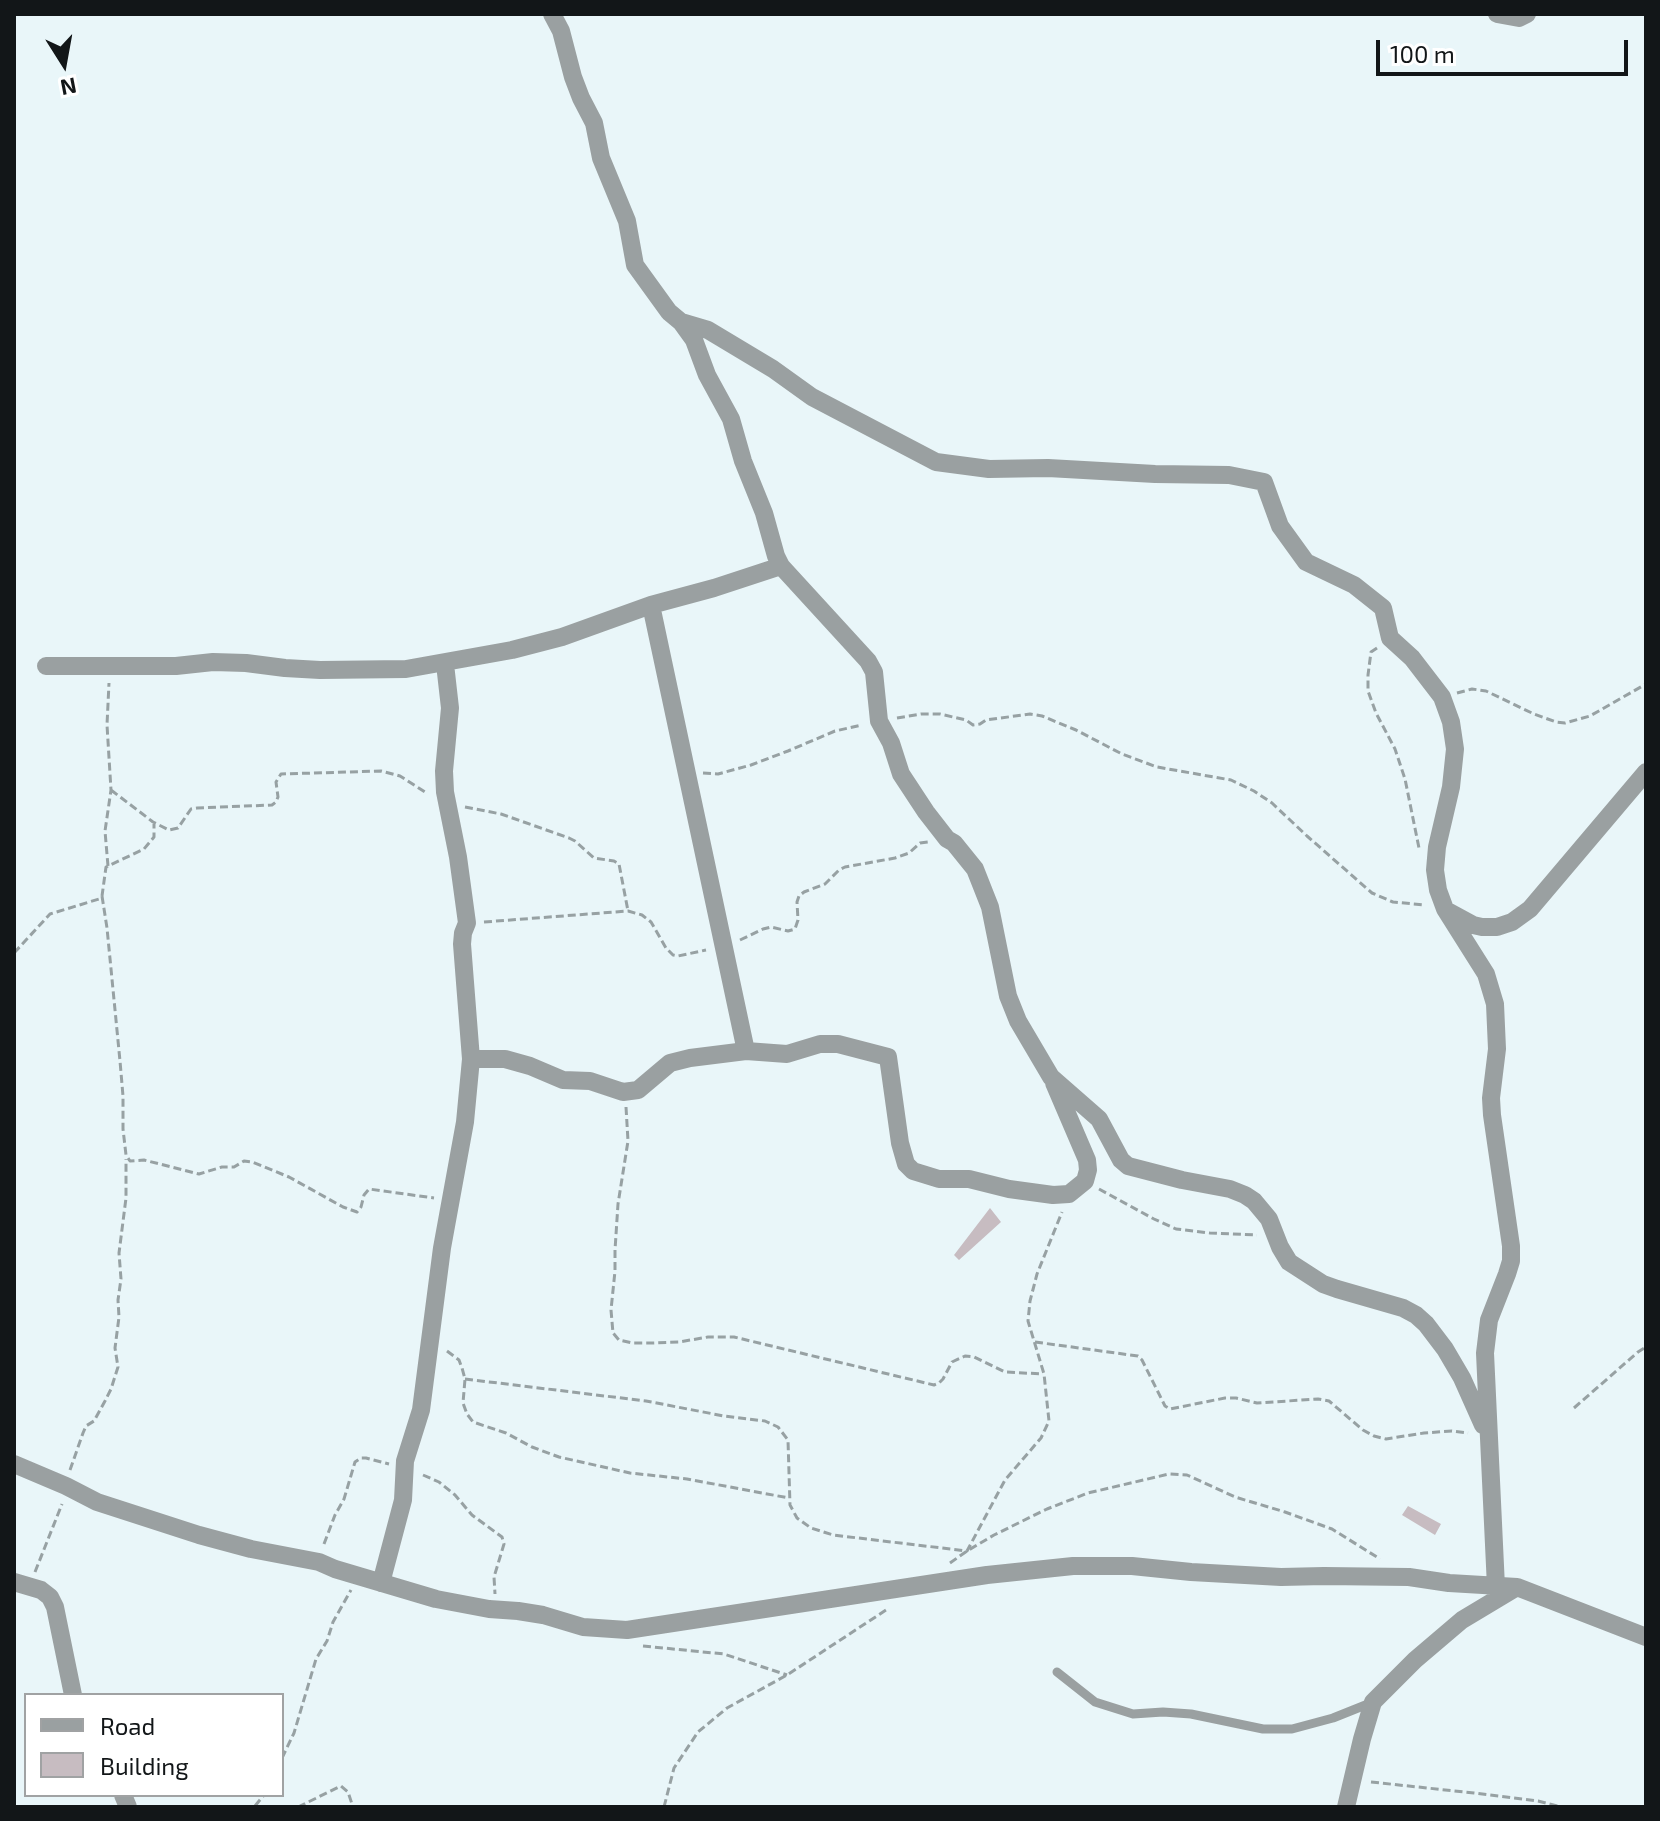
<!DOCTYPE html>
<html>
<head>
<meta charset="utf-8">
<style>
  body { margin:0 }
  #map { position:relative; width:1660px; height:1821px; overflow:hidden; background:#e9f6f9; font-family:"Exo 2",sans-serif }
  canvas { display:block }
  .frame { position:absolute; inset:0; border:16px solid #121618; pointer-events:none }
  .legend { position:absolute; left:24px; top:1693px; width:260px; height:104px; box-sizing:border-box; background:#fff; border:2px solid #a0a2a3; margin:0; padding:10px 14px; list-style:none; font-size:24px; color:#121618 }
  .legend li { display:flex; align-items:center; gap:16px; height:40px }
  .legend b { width:40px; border:2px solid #a0a2a3 }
  .north { position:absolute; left:24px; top:24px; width:80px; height:80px; -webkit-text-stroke:6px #fff; paint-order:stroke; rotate:169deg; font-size:22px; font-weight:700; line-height:32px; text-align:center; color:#121618 }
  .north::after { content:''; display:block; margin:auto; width:28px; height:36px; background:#121618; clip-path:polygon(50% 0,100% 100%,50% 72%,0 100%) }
  .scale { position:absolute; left:1376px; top:40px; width:252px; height:36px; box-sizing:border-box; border:4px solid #121618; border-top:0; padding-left:10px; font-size:24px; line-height:28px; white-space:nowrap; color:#121618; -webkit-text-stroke:6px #fff; paint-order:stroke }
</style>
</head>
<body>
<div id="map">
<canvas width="1660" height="1821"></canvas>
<div class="frame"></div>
<ul class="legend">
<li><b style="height:10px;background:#9aa0a1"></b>Road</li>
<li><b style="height:22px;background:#c7bcc1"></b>Building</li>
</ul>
<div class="north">N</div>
<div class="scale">100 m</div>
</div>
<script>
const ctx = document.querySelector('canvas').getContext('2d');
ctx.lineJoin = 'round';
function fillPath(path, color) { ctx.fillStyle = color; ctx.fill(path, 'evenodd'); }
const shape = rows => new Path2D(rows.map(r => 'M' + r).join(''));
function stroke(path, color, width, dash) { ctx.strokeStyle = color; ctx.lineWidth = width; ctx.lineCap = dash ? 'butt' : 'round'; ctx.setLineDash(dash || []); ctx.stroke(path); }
const building = shape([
  [990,1208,1001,1222,959,1260,954,1255],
  [1408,1506,1441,1524,1435,1535,1402,1515]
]);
const path = shape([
  [1377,648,1371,652,1368,675,1368,691,1376,713,1395,749,1405,779,1419,848],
  [1457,693,1472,689,1486,691,1534,714,1556,722,1565,723,1590,716,1646,684],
  [897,718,921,714,940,714,966,720,973,725,980,724,986,720,1030,714,1042,716,1076,730,1122,754,1157,767,1231,780,1254,791,1272,803,1307,836,1372,893,1393,902,1425,905],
  [703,773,718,774,751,765,788,751,835,731,862,725],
  [111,790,153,822,169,830,178,828,191,809,197,808,272,805,276,802,278,797,276,782,281,774,381,771,400,776,428,794],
  [465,807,501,814,569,838,575,841,594,858,614,861,619,864,628,911],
  [108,866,105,831,111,790,107,725,109,683],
  [102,896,107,928,120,1061,123,1096,123,1129,126,1155,130,1161,144,1160,199,1174,222,1167,234,1167,244,1161,252,1162,289,1177,343,1207,357,1212,361,1207,364,1195,369,1189,434,1198],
  [484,922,628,911,642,915,651,922,666,948,673,955,678,956,706,950],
  [740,940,763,929,771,927,788,931,795,929,798,920,797,902,799,896,804,892,825,884,839,870,845,867,895,858,909,853,920,843,928,842],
  [14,953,50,914,99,899,102,896,106,867,144,849,154,837,154,824],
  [626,1107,628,1141,618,1204,615,1250,615,1271,611,1310,613,1333,619,1340,633,1343,651,1343,679,1342,708,1337,734,1337,934,1385,939,1383,943,1379,952,1362,965,1356,974,1357,1005,1372,1043,1374],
  [1099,1189,1154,1219,1176,1229,1210,1233,1257,1235],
  [1035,1342,1138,1356,1142,1360,1165,1406,1170,1409,1225,1398,1236,1398,1257,1403,1318,1399,1329,1401,1363,1430,1374,1436,1386,1439,1424,1433,1452,1431,1468,1433],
  [447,1351,459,1360,462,1368,465,1379,463,1403,467,1414,473,1422,506,1433,532,1447,559,1457,630,1473,687,1479,789,1498],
  [465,1379,646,1401,724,1416,765,1421,778,1427,788,1440,790,1505,797,1518,811,1528,833,1535,967,1551,1005,1480,1041,1438,1049,1421,1044,1374,1028,1321,1030,1301,1037,1274,1062,1212],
  [1574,1408,1638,1352,1646,1347],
  [70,1470,83,1433,86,1426,94,1421,105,1401,111,1389,118,1367,115,1348,119,1317,118,1300,121,1279,119,1253,126,1198,126,1159],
  [423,1475,439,1482,455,1495,472,1515,502,1537,504,1544,494,1577,495,1594],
  [324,1544,335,1515,344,1499,355,1462,361,1458,366,1458,389,1464],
  [950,1563,967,1551,994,1535,1047,1509,1088,1493,1169,1474,1187,1475,1235,1497,1285,1512,1332,1529,1380,1559],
  [35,1572,62,1504],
  [643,1646,724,1654,787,1675],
  [282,1758,294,1733,316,1659,327,1641,333,1622,351,1590],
  [1371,1782,1474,1793,1538,1801,1561,1807],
  [255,1806,264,1795],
  [252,1807,265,1807],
  [298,1807,341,1786,348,1792,353,1807],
  [664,1807,674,1768,698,1732,727,1708,787,1675,886,1610]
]);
const service = shape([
  [1057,1672,1095,1702,1133,1714,1163,1712,1191,1714,1263,1729,1292,1729,1333,1718,1373,1702]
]);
const minor = shape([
  [552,14,561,31,573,77,581,98,594,123,601,158,627,221,635,265,669,312,681,322,694,340,707,375,731,419,743,461,764,513,776,556,781,566,868,661,874,672,879,721,891,743,901,774,926,812,947,839,954,843,975,869,990,907,1008,996,1018,1021,1051,1077,1099,1119,1121,1160,1128,1166,1182,1180,1230,1189,1245,1195,1254,1201,1269,1219,1280,1247,1289,1262,1323,1284,1337,1289,1403,1308,1416,1315,1426,1324,1445,1349,1462,1378,1483,1425],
  [1497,14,1519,18,1527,14],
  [681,322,708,330,773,369,812,397,936,462,989,469,1048,468,1155,474,1229,475,1264,482,1280,526,1306,562,1354,585,1383,608,1390,638,1412,658,1442,697,1451,722,1455,749,1451,787,1437,847,1435,870,1438,890,1445,909,1486,974,1495,1004,1497,1049,1491,1098,1492,1115,1511,1246,1511,1261,1507,1274,1489,1320,1485,1353,1496,1587],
  [651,605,746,1051],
  [46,666,176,666,213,662,246,663,285,668,320,670,406,669,512,650,562,637,651,605,714,588,781,566],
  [1449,912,1473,925,1482,927,1497,927,1512,922,1530,909,1646,772],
  [471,1059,505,1059,530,1066,563,1080,590,1081,623,1092,638,1090,670,1063,690,1058,746,1051,787,1054,820,1044,838,1044,888,1057,900,1143,906,1164,913,1171,939,1179,969,1179,1009,1189,1053,1195,1069,1194,1085,1181,1088,1170,1087,1160,1054,1083],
  [14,1464,66,1486,97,1502,199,1535,251,1549,319,1562,335,1569,436,1599,489,1609,518,1611,543,1615,583,1627,627,1630,987,1575,1073,1566,1132,1566,1191,1572,1281,1577,1324,1576,1409,1577,1449,1583,1517,1587,1646,1637],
  [14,1582,41,1590,50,1597,55,1607,73,1695],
  [381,1583,403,1500,405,1461,421,1410,442,1248,465,1122,471,1059,462,944,463,933,467,923,458,857,445,792,444,771,450,708,445,664],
  [123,1795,128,1807],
  [1346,1807,1362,1739,1373,1702,1415,1660,1462,1620,1517,1587]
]);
fillPath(building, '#c7bcc1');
stroke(path, '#97a1a3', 3, [8, 4]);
stroke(service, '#9aa0a1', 9);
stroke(minor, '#9aa0a1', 18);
</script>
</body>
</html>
